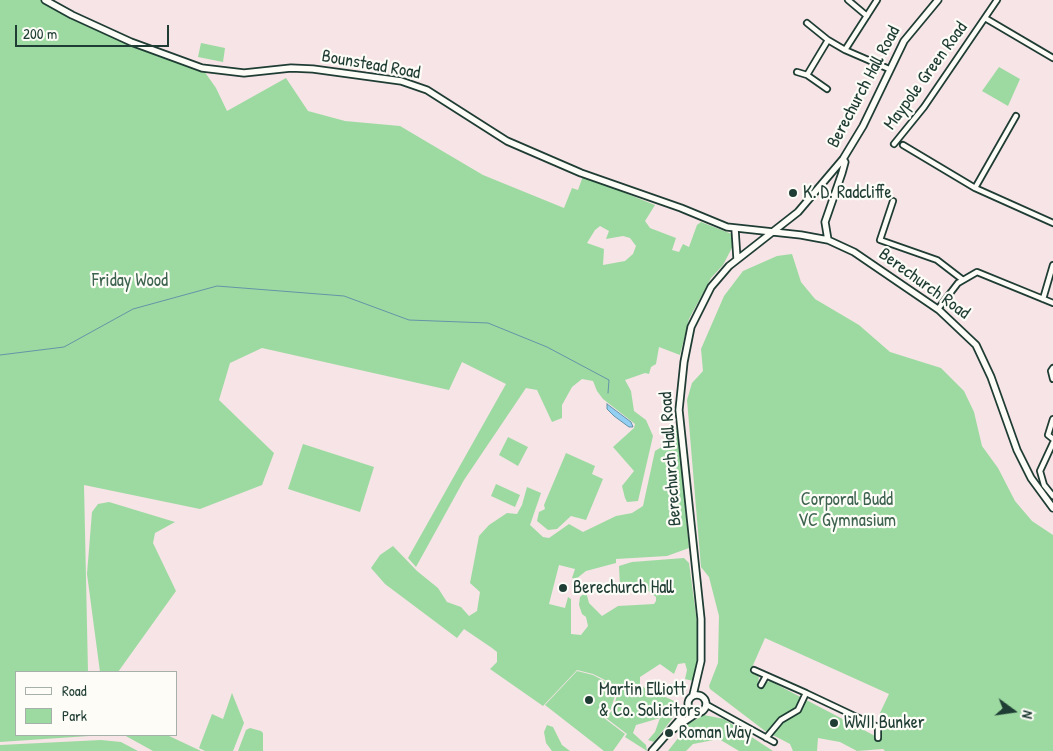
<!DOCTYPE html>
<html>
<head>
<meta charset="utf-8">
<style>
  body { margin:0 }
  #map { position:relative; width:1053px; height:751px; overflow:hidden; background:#f6e4e6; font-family:"Patrick Hand",sans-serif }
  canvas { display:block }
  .legend { position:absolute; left:15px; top:671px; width:162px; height:65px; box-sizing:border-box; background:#fdfcf7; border:1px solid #a4b0a9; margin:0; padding:6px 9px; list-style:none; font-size:15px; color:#1f3d34 }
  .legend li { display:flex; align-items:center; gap:10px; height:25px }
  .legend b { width:25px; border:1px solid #a4b0a9 }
  .north { position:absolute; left:988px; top:686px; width:50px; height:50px; -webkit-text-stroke:4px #fdfcf7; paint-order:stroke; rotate:104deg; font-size:14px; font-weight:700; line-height:20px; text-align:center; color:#1f3d34 }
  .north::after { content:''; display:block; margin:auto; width:18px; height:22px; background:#1f3d34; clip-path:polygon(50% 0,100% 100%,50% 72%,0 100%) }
  .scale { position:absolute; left:15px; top:25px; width:154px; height:22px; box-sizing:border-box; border:2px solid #1f3d34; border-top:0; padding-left:6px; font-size:15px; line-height:18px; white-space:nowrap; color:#1f3d34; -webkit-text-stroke:4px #fdfcf7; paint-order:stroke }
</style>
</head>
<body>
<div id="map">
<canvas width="1053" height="751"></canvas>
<ul class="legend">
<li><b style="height:6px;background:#fdfcf7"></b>Road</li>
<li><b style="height:14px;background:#9ddaa1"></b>Park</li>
</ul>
<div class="north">N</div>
<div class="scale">200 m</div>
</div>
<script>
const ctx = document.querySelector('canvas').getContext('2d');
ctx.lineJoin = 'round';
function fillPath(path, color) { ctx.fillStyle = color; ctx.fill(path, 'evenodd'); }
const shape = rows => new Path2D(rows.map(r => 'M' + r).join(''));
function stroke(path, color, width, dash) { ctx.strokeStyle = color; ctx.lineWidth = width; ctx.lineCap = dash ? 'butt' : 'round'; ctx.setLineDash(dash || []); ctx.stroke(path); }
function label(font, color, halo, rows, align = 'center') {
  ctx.font = font + ' "Patrick Hand",sans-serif'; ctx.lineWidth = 4.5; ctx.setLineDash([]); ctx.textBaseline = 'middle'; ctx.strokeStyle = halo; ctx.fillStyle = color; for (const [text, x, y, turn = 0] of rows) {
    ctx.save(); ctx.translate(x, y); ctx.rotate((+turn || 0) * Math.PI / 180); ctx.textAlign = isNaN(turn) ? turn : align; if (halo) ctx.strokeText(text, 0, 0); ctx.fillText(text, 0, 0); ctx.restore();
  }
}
const green = shape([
  [0,0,45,0,72,16,202,68,216,88,227,111,286,78,308,111,345,121,400,126,483,175,564,208,572,188,578,190,583,176,655,205,645,221,650,228,676,238,672,250,679,252,683,244,689,247,697,225,701,222,732,234,735,242,723,265,711,278,689,319,680,355,659,347,656,364,651,367,649,374,645,373,625,380,631,391,634,411,646,420,653,436,638,501,627,502,625,498,622,486,634,471,613,447,634,428,635,424,603,399,597,391,593,381,582,379,572,387,562,405,562,418,552,422,537,390,526,388,464,480,416,567,408,558,506,384,462,362,449,390,262,348,230,363,219,400,274,453,262,485,200,509,84,485,88,672,16,672,16,735,89,736,0,742],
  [600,226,609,231,606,239,623,236,630,238,636,246,633,254,625,261,603,265,604,249,587,243,595,230],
  [201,43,225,48,223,62,198,57],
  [999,67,1020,79,1008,106,982,91],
  [792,254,801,282,815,299,859,325,890,352,941,368,964,391,974,412,982,446,998,468,1015,501,1032,521,1053,535,1053,751,885,751,883,749,857,751,840,742,818,738,817,751,793,751,790,744,765,731,710,689,709,686,718,663,719,616,709,577,701,567,687,400,692,383,703,371,701,349,724,296,743,271,777,256],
  [765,638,889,694,879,715,884,723,877,731,877,737,770,681,762,684,758,683,759,677,750,672],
  [674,424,678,432,689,548,667,556,616,559,616,563,586,571,576,579,572,578,575,569,559,565,549,604,565,608,568,597,571,599,571,634,581,635,588,626,586,617,582,614,579,605,580,597,586,592,589,603,602,616,618,606,654,604,656,601,656,597,647,590,625,591,620,587,619,566,632,562,684,558,689,563,699,637,698,660,693,681,685,679,687,670,685,663,678,664,674,674,660,664,640,677,640,684,635,687,632,699,637,687,641,686,672,700,678,704,679,710,654,742,648,740,655,732,660,718,636,725,633,733,646,745,647,751,625,737,627,734,606,718,613,709,618,692,613,684,593,674,577,670,543,706,490,669,497,662,497,652,492,648,464,629,457,638,385,584,371,568,380,555,393,546,417,571,438,588,447,602,461,607,469,616,477,611,480,592,470,583,479,536,489,525,507,513,517,514,522,505,527,487,541,493,530,525,543,537,549,538,569,524,583,532,616,516,632,513,643,506,655,451,665,445,666,433],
  [508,437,528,447,518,466,499,455],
  [303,444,374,467,360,512,288,489],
  [566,453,595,466,592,474,603,479,586,520,571,516,557,529,548,530,537,521,539,512,545,509,544,505],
  [496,484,520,495,515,507,491,496],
  [109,502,175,522,155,533,153,543,176,591,118,672,100,672,87,574,92,512,98,504],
  [577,671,593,675,612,685,616,692,611,709,604,718,625,734,613,751,604,751,545,705],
  [232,693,244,723,233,751,205,751,199,748,212,714,223,719],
  [704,715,724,719,773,751,739,751,719,739,693,744,686,751,668,751,682,733,679,729],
  [547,725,553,727,562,745,570,751,552,751,546,743,544,732],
  [250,728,261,731,263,733,263,751,238,751,246,730],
  [124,735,167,735,201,751,153,751],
  [101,740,121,742,138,751,0,751,0,745]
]);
const water = shape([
  [607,404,631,422,633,427,629,427,614,416,607,409,607,404]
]);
const stream = shape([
  [0,355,64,347,133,309,217,286,344,296,409,320,488,323,547,347,609,380,608,393]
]);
const street = shape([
  [848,0,867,16],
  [985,18,1053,58],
  [807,23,828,40,845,50,889,69],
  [845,50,877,0],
  [797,72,807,75,828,40],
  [807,75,827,89],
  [894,144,924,107,997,0],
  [903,145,975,188,1053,223],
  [975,188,1016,116],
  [893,201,880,240,937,260,963,280],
  [1043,299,1053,265],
  [938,309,958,283,977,272,1053,303],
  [1053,368,1051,371,1053,379],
  [1053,419,1048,435,1053,439],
  [1053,443,1040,471,1044,485,1053,496],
  [754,670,806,693],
  [761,685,766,676],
  [707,705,774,742],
  [878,727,885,721],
  [766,738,781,720,798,710,806,693,878,727,878,738]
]);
const secondary = shape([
  [45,0,72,15,131,42,202,68,244,73,291,68,313,69,401,81,427,90,507,141,581,173,681,208,727,227,801,235,828,240,854,252,939,310,976,345,991,377,1017,450,1031,478,1053,508],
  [735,229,737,259],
  [828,240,825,222,842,173,845,162,843,159],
  '688 704a9 9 0 1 1 18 0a9 9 0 1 1-18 0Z',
  [693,695,701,661,701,619,679,410,684,362,691,327,711,287,729,266,798,212,843,159,863,126,904,41,938,0],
  [672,730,697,713],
  [652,751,689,709]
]);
const markers = [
  [793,193,5,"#1f3d34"],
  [563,588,5,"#1f3d34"],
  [589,700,5,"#1f3d34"],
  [834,723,5,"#1f3d34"],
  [669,733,5,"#1f3d34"]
];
const streetNames = [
  ["Bounstead Road",371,65,10],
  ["Maypole Green Road",926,76,-54],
  ["Berechurch Hall Road",864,87,-62],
  ["Berechurch Road",924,284,36],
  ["Berechurch Hall Road",671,459,-94]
];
const poiNames = [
  ["K. D. Radcliffe",803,193],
  ["Berechurch Hall",573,588],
  ["Martin Elliott",599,690],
  ["& Co. Solicitors",599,711],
  ["WWII Bunker",844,723],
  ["Roman Way",679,733]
];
const parkNames = [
  ["Friday Wood",130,281],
  ["Corporal Budd",847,500],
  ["VC Gymnasium",847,521]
];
fillPath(green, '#9ddaa1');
fillPath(water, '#93cef3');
stroke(water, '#6594a7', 1);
stroke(stream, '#6594a7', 1);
stroke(street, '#1f3d34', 8);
stroke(secondary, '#1f3d34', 9);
stroke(street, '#fdfcf7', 4.5);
stroke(secondary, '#fdfcf7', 5.5);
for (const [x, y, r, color] of markers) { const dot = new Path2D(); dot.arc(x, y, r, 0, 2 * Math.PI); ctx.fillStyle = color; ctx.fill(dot); stroke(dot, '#fdfcf7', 2); }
label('18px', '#1f3d34', '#fdfcf7', streetNames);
label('18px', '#1f3d34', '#fdfcf7', poiNames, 'left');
label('18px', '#3e644f', '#fdfcf7', parkNames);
</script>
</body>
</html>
